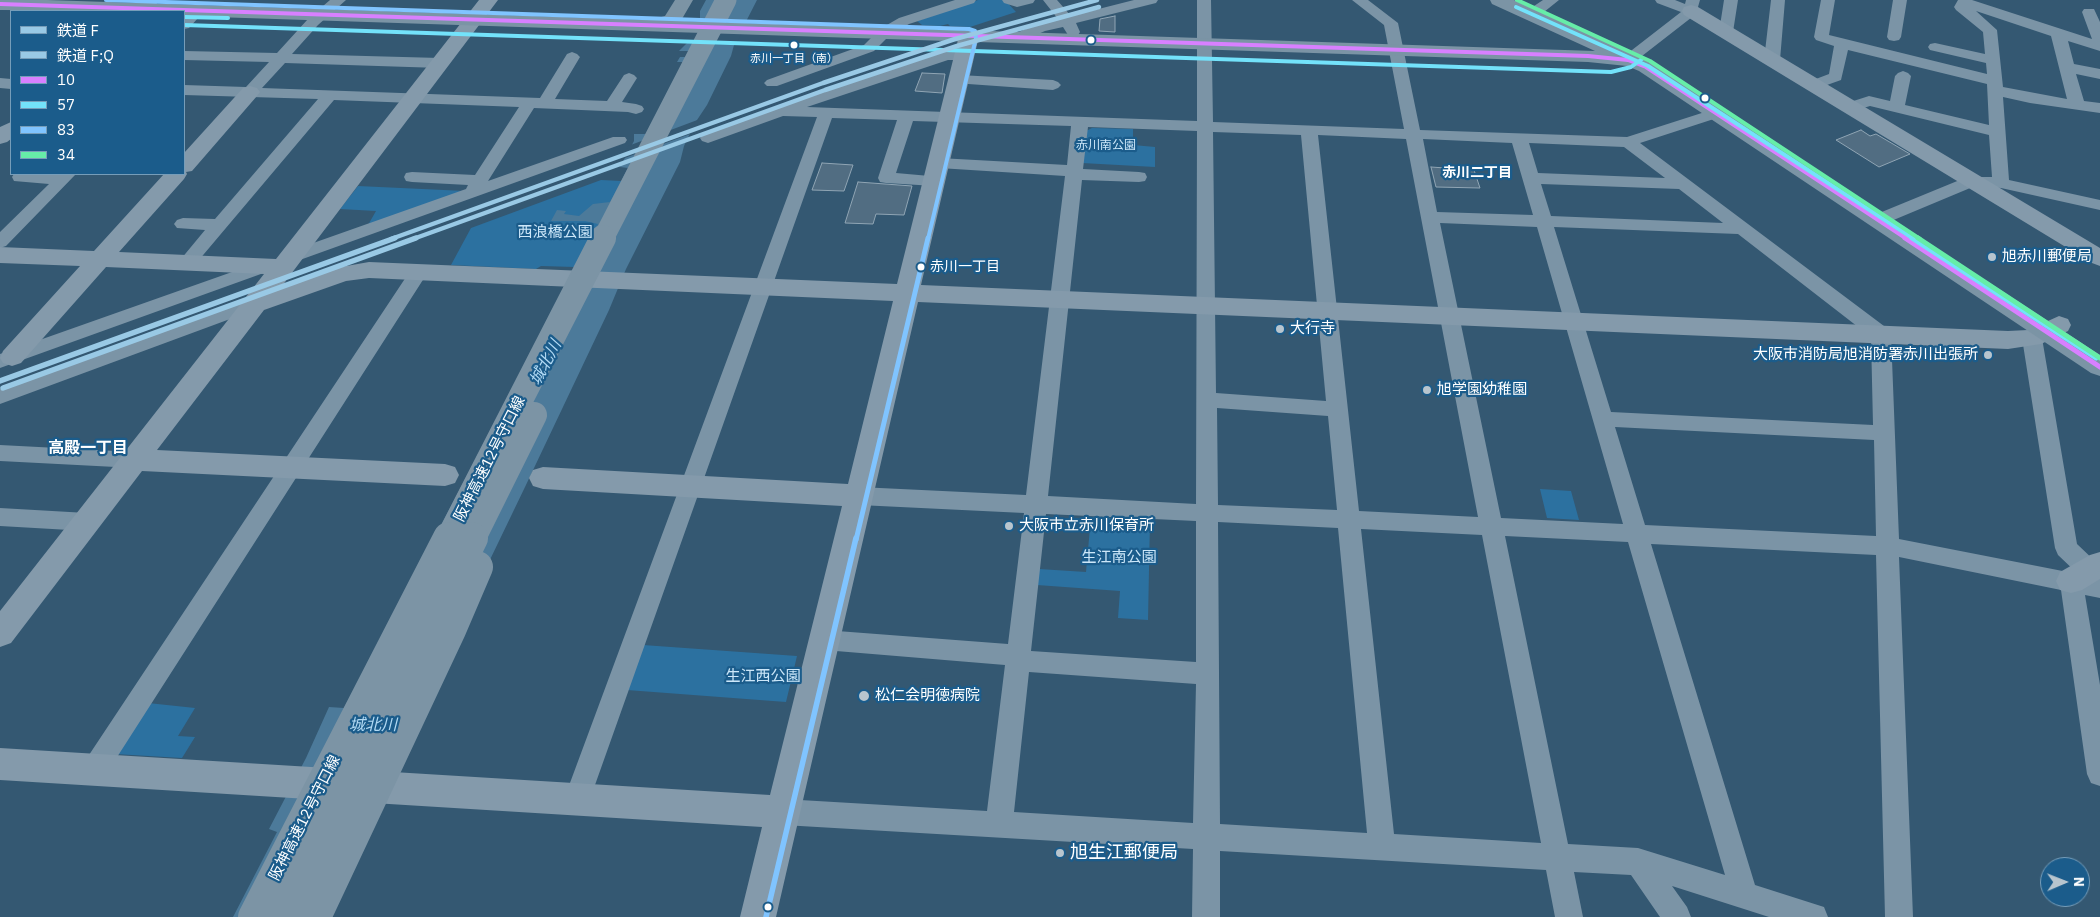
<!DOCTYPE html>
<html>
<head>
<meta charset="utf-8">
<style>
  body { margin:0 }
  #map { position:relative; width:2100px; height:917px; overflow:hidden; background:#345872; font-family:"IBM Plex Sans","Noto Sans JP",sans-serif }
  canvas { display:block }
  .legend { position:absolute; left:10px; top:10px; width:175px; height:165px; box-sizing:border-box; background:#1b5c8b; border:1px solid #769db9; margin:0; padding:6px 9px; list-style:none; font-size:15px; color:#fff }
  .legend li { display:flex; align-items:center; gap:10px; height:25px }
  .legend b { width:25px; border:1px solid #769db9 }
  .north { position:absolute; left:2040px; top:857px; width:50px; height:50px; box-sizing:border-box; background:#1b5c8b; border:1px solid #769db9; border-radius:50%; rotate:89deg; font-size:14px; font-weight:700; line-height:20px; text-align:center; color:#fff }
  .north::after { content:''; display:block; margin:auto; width:18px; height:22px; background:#b8c5ce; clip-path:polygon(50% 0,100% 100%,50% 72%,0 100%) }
</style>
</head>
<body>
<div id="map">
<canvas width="2100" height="917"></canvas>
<ul class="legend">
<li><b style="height:6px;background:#99c9e5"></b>鉄道 F</li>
<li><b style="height:6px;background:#99c9e5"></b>鉄道 F;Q</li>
<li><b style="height:6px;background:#d880ff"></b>10</li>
<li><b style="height:6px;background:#73e2fa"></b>57</li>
<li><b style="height:6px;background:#80c4ff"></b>83</li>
<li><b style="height:6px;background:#66eda8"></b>34</li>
</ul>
<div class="north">N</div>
</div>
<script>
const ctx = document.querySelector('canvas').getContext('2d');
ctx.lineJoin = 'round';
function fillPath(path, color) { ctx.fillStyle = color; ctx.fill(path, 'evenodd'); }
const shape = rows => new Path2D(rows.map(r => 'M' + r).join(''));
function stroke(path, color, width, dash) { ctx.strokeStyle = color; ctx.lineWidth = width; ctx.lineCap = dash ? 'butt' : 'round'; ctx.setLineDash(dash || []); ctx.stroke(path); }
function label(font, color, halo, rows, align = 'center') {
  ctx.font = font + ' "IBM Plex Sans","Noto Sans JP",sans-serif'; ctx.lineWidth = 4.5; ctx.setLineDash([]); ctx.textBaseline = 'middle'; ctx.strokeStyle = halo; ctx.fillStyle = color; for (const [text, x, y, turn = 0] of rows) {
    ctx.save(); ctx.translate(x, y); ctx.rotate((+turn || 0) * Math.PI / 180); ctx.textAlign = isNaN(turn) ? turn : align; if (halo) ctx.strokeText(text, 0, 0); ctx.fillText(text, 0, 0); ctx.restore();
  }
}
const green = shape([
  [978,0,1005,0,1016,12,970,27,950,26,948,24,940,26,922,25,917,21],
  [1092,128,1133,129,1133,145,1155,147,1155,167,1082,163,1086,131],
  [601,180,622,181,575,267,541,266,536,269,451,265,471,228],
  [358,186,465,191,368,225,376,211,340,209],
  [1540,489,1571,491,1579,520,1547,518],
  [1091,517,1150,520,1148,620,1118,618,1120,591,1037,585,1039,569,1086,572],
  [643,645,797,656,786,702,627,690],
  [148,703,195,708,178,736,195,737,182,758,115,754]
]);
const water = shape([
  [706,0,757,0,734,45,731,56,707,105,695,123,684,146,680,162,626,269,609,310,525,487,318,917,233,917,277,832,269,829,306,758,329,707,344,708,388,627,598,224,585,221,551,221,557,210,566,211,564,214,579,216,593,204,610,202,628,168,620,167,634,141,634,134,646,134,683,62,677,62,680,57,686,57,689,51,679,51,687,43,700,18,700,11]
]);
const pier = shape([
  [697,18,748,20,736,45,683,43],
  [700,119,693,133,622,159,628,146]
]);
const building = shape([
  [1115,16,1115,32,1099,31,1100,19,1115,16],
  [922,73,945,74,942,93,915,91,922,73],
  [1861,130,1870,136,1876,134,1910,154,1879,167,1836,140,1861,130],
  [822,163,853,165,844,191,812,190,822,163],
  [1431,167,1474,170,1480,188,1436,187,1431,167],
  [858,182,912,186,904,215,876,214,873,224,845,223,858,182]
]);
const street = shape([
  [330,0,346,0,318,25,292,54,440,58,445,60,448,63,445,66,440,68,285,63,262,88,540,98,567,54,572,52,577,54,580,57,555,99,607,101,624,75,629,73,634,75,637,78,622,102,636,104,642,106,644,109,642,112,636,114,628,112,534,108,488,181,613,137,625,137,627,140,625,143,297,261,291,263,285,261,282,257,285,253,466,189,468,185,412,182,406,181,404,177,406,173,412,172,475,175,519,107,334,100,193,267,187,269,181,267,178,263,181,259,205,230,177,228,174,224,177,220,183,218,215,219,318,99,184,95,184,85,246,87,269,62,184,60,184,51,277,53,308,19,330,0],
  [955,0,976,0,974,3,909,24,890,35,874,51,777,86,767,86,764,83,767,80,864,45,880,29,899,18,955,0],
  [1002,0,1035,0,1033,3,1017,7,1004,3,1002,0],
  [1043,0,1057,0,1071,16,1134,0,1158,0,1156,3,1076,23,1080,32,1078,35,1068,35,1063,27,1045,31,1024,40,1014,40,1012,37,1014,34,1035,25,1058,19,1043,0],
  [1197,0,1211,0,1213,122,1404,129,1384,25,1352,0,1368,0,1398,23,1420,130,1627,137,1708,111,1720,111,1722,114,1720,117,1640,143,1888,329,1891,334,1899,539,2078,574,2058,555,2055,548,2022,338,2025,333,2032,331,2039,333,2042,338,2077,544,2097,563,2100,569,2095,577,2100,578,2100,598,2085,595,2100,685,2100,786,2091,783,2087,774,2061,590,1899,557,1913,917,1885,917,1876,555,1651,544,1755,885,1824,907,1828,917,1769,917,1672,886,1687,907,1691,917,1660,917,1631,875,1574,872,1583,917,1555,917,1546,870,1220,851,1220,917,1192,917,1193,849,783,825,774,821,770,812,774,803,783,799,987,811,1005,665,824,650,816,647,812,640,816,633,824,630,1008,644,1024,513,859,505,851,502,848,496,851,490,859,487,1026,495,1065,176,939,168,933,167,931,163,933,159,939,158,1067,165,1071,126,913,121,896,173,941,177,943,181,941,185,935,186,886,183,880,182,878,178,897,120,832,118,590,799,586,808,577,812,568,808,564,799,817,117,783,116,708,143,702,141,700,138,702,135,803,98,947,50,964,50,969,52,972,55,969,58,964,60,948,60,807,107,1197,121,1197,0],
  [1088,127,1197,131,1196,504,1048,496,1082,180,1139,182,1145,181,1147,177,1145,173,1139,172,1083,169,1088,127],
  [1213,132,1301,135,1326,401,1216,393,1213,132],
  [1318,135,1406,139,1478,517,1359,511,1318,135],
  [1423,139,1512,143,1533,215,1437,212,1423,139],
  [1529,143,1624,147,1665,178,1538,173,1529,143],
  [1541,184,1679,189,1723,223,1551,216,1541,184],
  [1440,223,1537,227,1623,524,1501,518,1440,223],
  [1554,227,1738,234,1871,337,1873,425,1611,412,1554,227],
  [1217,408,1328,416,1337,510,1218,505,1217,408],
  [1615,427,1874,440,1876,536,1645,525,1615,427],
  [1046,514,1196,521,1196,662,1031,651,1046,514],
  [1218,522,1338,528,1367,833,1220,824,1218,522],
  [1361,529,1482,535,1541,843,1394,834,1361,529],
  [1505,536,1628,542,1725,875,1638,848,1568,844,1505,536],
  [1029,672,1196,684,1193,823,1014,812,1029,672],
  [1543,0,1559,0,1544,12,1534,12,1532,9,1534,6,1543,0],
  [1655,0,1675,0,1685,4,1686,0,1700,0,1696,14,1642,56,1632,56,1629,53,1632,50,1681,12,1657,3,1655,0],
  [1724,0,1738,0,1733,32,1731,35,1726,36,1721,35,1719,32,1724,0],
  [1771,0,1785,0,1780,60,1777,63,1772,65,1767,63,1764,60,1771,0],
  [1821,0,1835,0,1829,35,1987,74,1986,63,1930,50,1928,47,1930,44,1935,43,1985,54,1983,32,1956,10,1954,7,1958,0,1972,0,2092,39,2082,12,2084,9,2094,9,2100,22,2100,51,2068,41,2074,64,2100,69,2100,79,2076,74,2084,101,2100,103,2100,113,2030,103,2003,97,2009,180,2100,200,2100,210,2001,188,1975,186,1884,224,1878,226,1872,224,1869,220,1872,216,1967,177,1992,177,1989,135,1870,106,1850,112,1844,110,1842,107,1844,104,1869,96,1890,101,1895,76,1898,73,1903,71,1908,73,1911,76,1905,105,1989,125,1987,84,1848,50,1841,80,1813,90,1808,88,1805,85,1808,82,1829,74,1834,46,1816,40,1814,37,1821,0],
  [1976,11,2051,36,2067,99,2003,87,1997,30,1976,11],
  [1893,0,1907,0,1901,37,1899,40,1894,41,1889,40,1887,37,1893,0],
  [191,14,196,15,198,18,189,28,184,29,184,17,191,14],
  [959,75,1053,80,1058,82,1061,85,1058,88,1053,90,954,83,951,80,954,77,959,75],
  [0,78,11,79,11,89,0,88,0,78],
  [14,174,76,174,6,246,0,248,0,232,49,184,14,181,12,177,14,174],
  [266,260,272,262,275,266,272,270,0,368,0,354,266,260],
  [419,266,426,268,428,272,103,779,94,782,85,779,81,770,85,761,412,268,419,266],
  [255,298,262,299,264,304,262,309,249,312,0,404,0,389,238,301,255,298],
  [0,445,135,452,143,454,146,460,143,466,135,468,0,461,0,445],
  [0,508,87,513,95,516,98,522,95,528,87,531,0,526,0,508]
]);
const secondary = shape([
  [140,0,160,0,150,11,130,11,140,0],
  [479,0,498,0,282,286,335,268,369,262,897,284,959,36,962,32,969,30,976,32,979,36,921,285,2008,331,2028,330,2059,316,2068,319,2071,325,2068,331,2041,344,2008,349,918,302,776,917,740,917,762,827,0,780,0,748,770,795,842,506,543,489,533,486,529,478,533,470,543,467,848,484,893,301,369,278,346,281,264,310,157,450,445,464,455,467,459,475,455,483,445,486,142,471,11,643,0,647,0,611,264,274,106,267,21,363,12,366,3,363,0,358,3,351,80,266,0,263,0,247,94,251,164,174,184,174,184,153,243,88,250,86,257,88,260,92,257,96,192,171,186,172,187,174,184,179,119,252,276,259,479,0],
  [1691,5,1698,7,2100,248,2100,266,2092,263,1684,15,1682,11,1684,7,1691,5],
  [11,122,11,139,7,142,0,144,0,127,11,122],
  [2100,552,2100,579,2082,590,2071,593,2060,590,2056,581,2060,572,2090,555,2100,552]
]);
const primary = shape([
  [0,0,47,0,1595,51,1492,4,1490,0,1514,0,1653,63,2100,355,2100,376,2091,373,1639,71,1627,66,1588,62,184,16,184,11,0,10,0,0]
]);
const highway = shape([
  [675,0,693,0,679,24,653,31,646,29,644,25,646,21,665,16,675,0]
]);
const highwayBridgeFar2 = shape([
  [603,239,726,0]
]);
const highwayBridgeFar1 = shape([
  [448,540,603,238],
  [472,540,534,415]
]);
const highwayBridge = shape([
  [254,917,449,538],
  [286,917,472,538],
  [315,917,450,630,477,567]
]);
const bus1Far1 = shape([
  [0,4,1588,56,1628,60,1646,67,1907,239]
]);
const bus1 = shape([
  [1905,238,2100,367]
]);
const bus2Far1 = shape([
  [1516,7,1648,66,1914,239],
  [184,17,228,18],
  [184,25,1611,72,1631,67,1642,59]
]);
const bus2 = shape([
  [1912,238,2096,358]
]);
const bus3Far2 = shape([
  [106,0,969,29,975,31,976,38,928,239]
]);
const bus3Far1 = shape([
  [856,540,928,238]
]);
const bus3 = shape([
  [766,917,856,538]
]);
const bus4Far1 = shape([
  [1517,0,1650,61,1920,239]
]);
const bus4 = shape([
  [1918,238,2100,358]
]);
const rail1Far1 = shape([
  [391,239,823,83,955,39,1097,0]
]);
const rail1 = shape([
  [0,381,395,238]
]);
const rail2Far1 = shape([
  [413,239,825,90,957,46,1099,7]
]);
const rail2 = shape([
  [3,388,416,238]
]);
const markers = [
  [1091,40,4.5,"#fff"],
  [794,45,4.5,"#fff"],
  [1705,98,4.5,"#fff"],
  [1992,257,5,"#b8c5ce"],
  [921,267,4.5,"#fff"],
  [1280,329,5,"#b8c5ce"],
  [1988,355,5,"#b8c5ce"],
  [1427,390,5,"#b8c5ce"],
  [1009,526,5,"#b8c5ce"],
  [864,696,6,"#b8c5ce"],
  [1060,853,5,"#b8c5ce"],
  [768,907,4.5,"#fff"]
];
const farBusnames = [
  ["赤川一丁目（南）",794,59]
];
const farParknames = [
  ["赤川南公園",1106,146]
];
const farNeighbourhoodnames = [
  ["赤川二丁目",1477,173]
];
const busNames = [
  ["赤川一丁目",930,267]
];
const parkNames = [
  ["西浪橋公園",555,233],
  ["生江南公園",1119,558],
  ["生江西公園",763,677]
];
const poiNames = [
  ["旭赤川郵便局",2002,257],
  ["大行寺",1290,329],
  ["大阪市消防局旭消防署赤川出張所",1978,355,"right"],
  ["旭学園幼稚園",1437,390],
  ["大阪市立赤川保育所",1019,526],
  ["松仁会明徳病院",875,696]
];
const streetNames = [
  ["阪神高速12号守口線",490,459,-63],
  ["阪神高速12号守口線",305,818,-63]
];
const waterNames = [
  ["城北川",546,363,-62],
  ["城北川",373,725]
];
const neighbourhoodNames = [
  ["高殿一丁目",88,448]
];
const nearPoinames = [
  ["旭生江郵便局",1070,853]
];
fillPath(green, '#2c71a0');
fillPath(water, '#4c7a9a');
fillPath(pier, '#345872');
fillPath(building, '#516d82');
stroke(building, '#90a5b4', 1);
fillPath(street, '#7b94a6');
fillPath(secondary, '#849aab');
fillPath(primary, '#7b94a5');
fillPath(highway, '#7c94a5');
stroke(highwayBridgeFar2, '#7c94a5', 21);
stroke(highwayBridgeFar1, '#7c94a5', 26);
stroke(highwayBridge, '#7c94a5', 32);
stroke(bus1Far1, '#d880ff', 4);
stroke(bus1, '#d880ff', 5);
stroke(bus2Far1, '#73e2fa', 4);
stroke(bus2, '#73e2fa', 5);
stroke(bus3Far2, '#80c4ff', 4);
stroke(bus3Far1, '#80c4ff', 5);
stroke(bus3, '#80c4ff', 5.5);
stroke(bus4Far1, '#66eda8', 4);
stroke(bus4, '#66eda8', 5);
stroke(rail1Far1, '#99c9e5', 4.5);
stroke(rail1, '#99c9e5', 5.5);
stroke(rail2Far1, '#99c9e5', 4.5);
stroke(rail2, '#99c9e5', 5.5);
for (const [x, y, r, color] of markers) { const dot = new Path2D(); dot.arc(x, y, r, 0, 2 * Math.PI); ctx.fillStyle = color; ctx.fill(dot); stroke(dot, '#1b5c8b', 2); }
label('11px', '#fff', '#1b5c8b', farBusnames);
label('12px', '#cce7f9', '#1b5c8b', farParknames);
label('bold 14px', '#fff', '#1b5c8b', farNeighbourhoodnames);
label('14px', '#fff', '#1b5c8b', busNames, 'left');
label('15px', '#cce7f9', '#1b5c8b', parkNames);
label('15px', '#fff', '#1b5c8b', poiNames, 'left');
label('15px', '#fff', '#1b5c8b', streetNames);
label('italic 16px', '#b2daf4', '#1b5c8b', waterNames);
label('bold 16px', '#fff', '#1b5c8b', neighbourhoodNames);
label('18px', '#fff', '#1b5c8b', nearPoinames, 'left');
</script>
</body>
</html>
